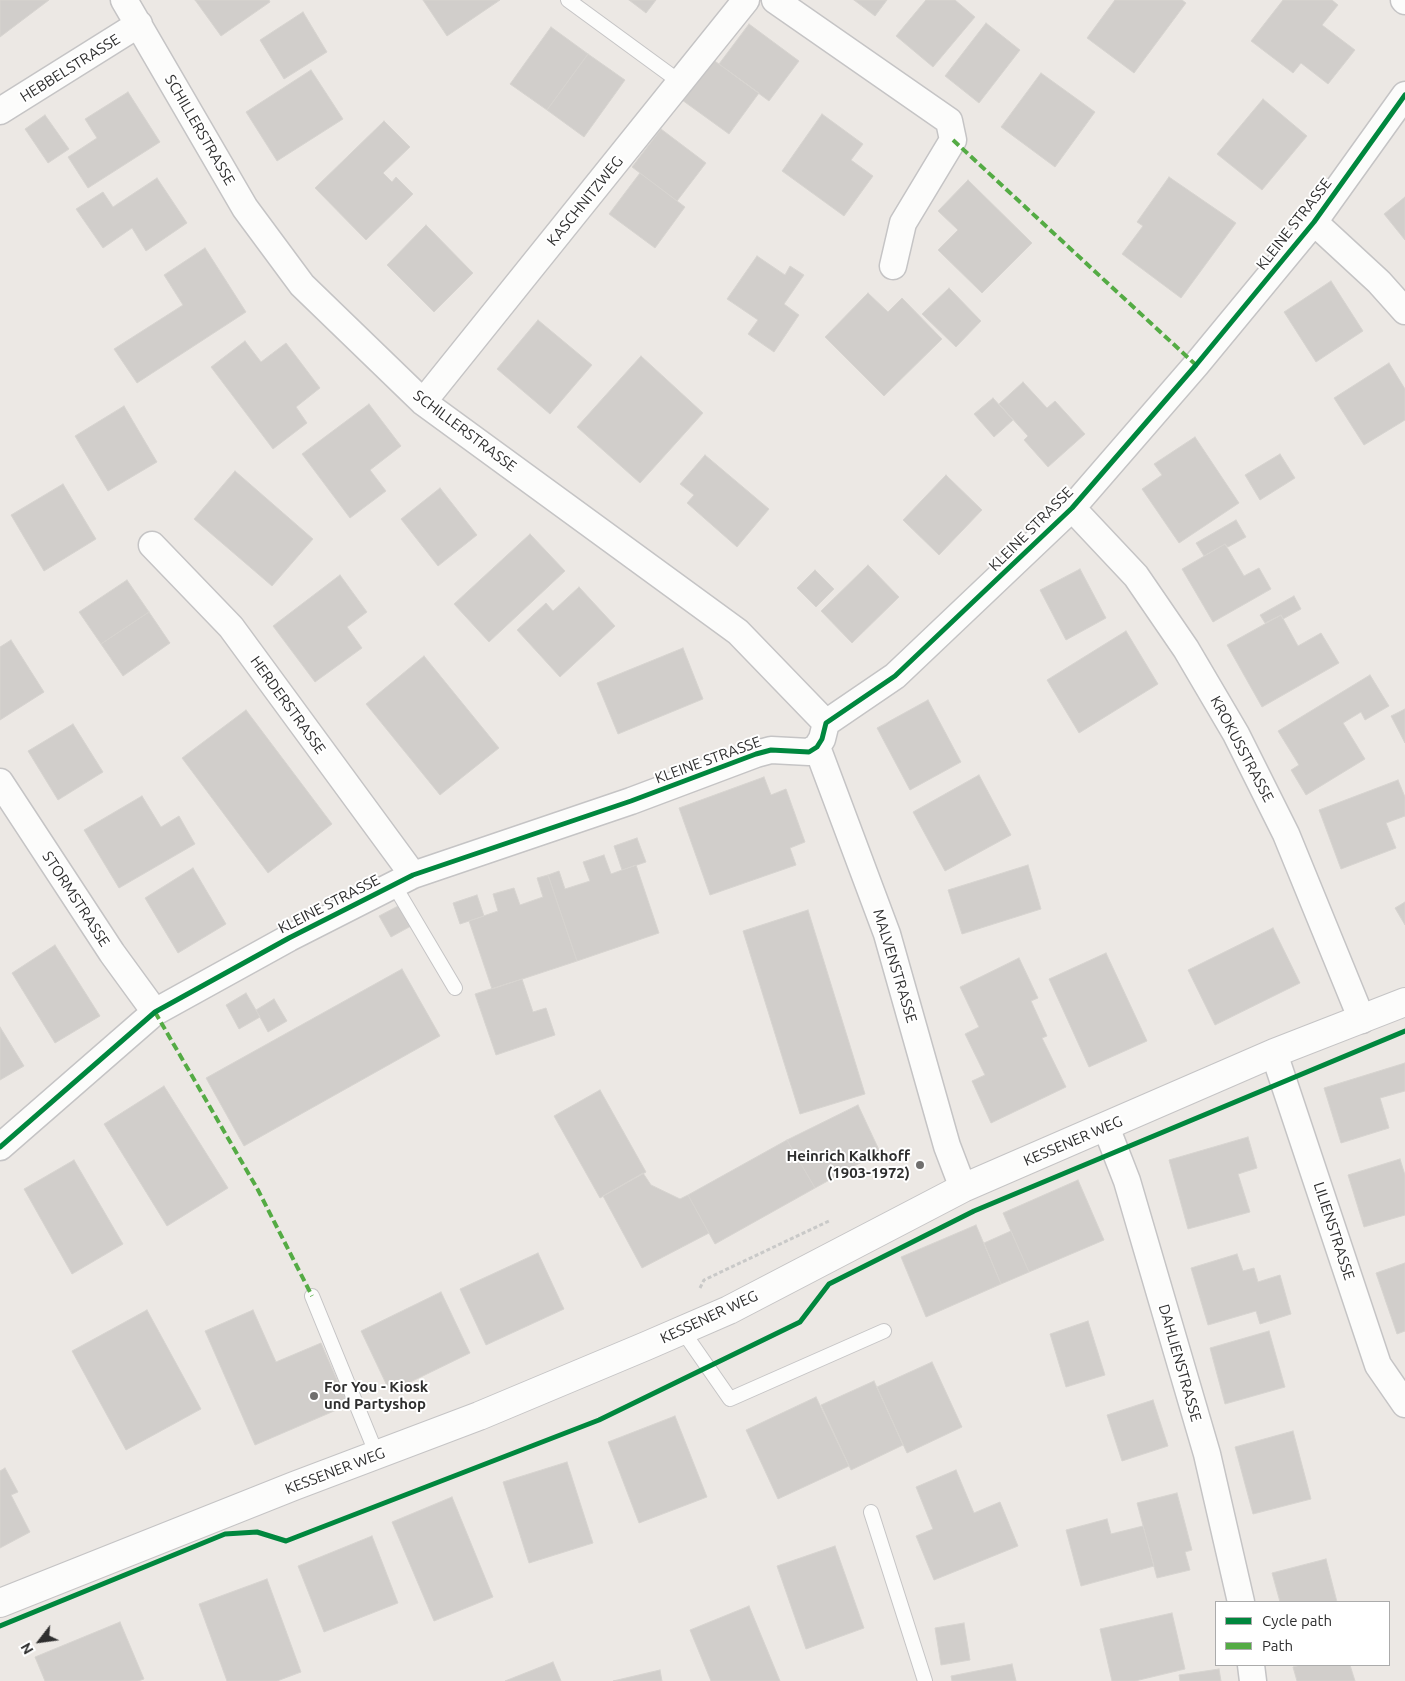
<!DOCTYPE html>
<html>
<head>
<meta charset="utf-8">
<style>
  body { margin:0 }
  #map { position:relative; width:1405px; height:1681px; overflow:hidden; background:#ece8e4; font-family:Ubuntu,sans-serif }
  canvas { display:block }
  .legend { position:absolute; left:1215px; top:1601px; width:175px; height:65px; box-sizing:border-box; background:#fff; border:1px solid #ababab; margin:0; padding:6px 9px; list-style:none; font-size:15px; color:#2e2e2e }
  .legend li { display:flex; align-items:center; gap:10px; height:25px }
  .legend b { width:25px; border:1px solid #ababab }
  .north { position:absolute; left:15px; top:1616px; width:50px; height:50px; -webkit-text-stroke:4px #fff; paint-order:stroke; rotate:240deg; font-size:14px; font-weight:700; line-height:20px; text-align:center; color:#2e2e2e }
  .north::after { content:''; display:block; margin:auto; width:18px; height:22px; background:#2e2e2e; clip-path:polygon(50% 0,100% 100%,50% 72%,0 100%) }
</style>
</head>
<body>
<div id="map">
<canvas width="1405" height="1681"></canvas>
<ul class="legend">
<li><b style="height:6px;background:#00873e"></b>Cycle path</li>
<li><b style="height:6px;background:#54ab44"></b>Path</li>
</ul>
<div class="north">N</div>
</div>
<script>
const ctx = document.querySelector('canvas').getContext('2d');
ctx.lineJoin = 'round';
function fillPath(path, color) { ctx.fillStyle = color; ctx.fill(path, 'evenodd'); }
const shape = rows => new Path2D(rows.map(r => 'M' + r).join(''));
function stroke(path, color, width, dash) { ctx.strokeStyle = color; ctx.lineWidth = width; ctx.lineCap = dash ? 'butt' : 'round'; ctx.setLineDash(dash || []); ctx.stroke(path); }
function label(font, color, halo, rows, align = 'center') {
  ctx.font = font + ' Ubuntu,sans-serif'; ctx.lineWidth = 4; ctx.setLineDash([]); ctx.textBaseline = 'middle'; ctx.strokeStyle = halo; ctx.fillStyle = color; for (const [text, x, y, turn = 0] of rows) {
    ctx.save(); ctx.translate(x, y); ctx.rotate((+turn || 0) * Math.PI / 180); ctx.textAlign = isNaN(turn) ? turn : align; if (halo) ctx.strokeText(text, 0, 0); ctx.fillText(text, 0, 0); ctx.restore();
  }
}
const building = shape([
  [0,0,49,0,0,37,0,0],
  [195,0,269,0,270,2,221,36,195,0],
  [423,0,500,0,447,36,423,0],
  [629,0,656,0,646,13,629,0],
  [854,0,887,0,875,16,854,0],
  [926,0,955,0,975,17,933,67,896,36,926,0],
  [1115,0,1182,0,1186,3,1134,73,1087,38,1115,0],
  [1283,0,1332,0,1338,5,1322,25,1355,50,1328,84,1301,63,1293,73,1251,41,1283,0],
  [303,12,327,52,284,79,260,40,303,12],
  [986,23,1020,50,979,103,945,76,986,23],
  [749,24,799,61,769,101,719,64,749,24],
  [551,27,588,54,547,110,510,84,551,27],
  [588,54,625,80,584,137,547,110,588,54],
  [712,59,759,93,729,134,682,100,712,59],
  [311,70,343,119,277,161,246,112,311,70],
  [1041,73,1095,112,1055,167,1001,127,1041,73],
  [128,92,160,142,88,188,68,157,97,138,85,119,128,92],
  [1263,99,1307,136,1262,190,1217,154,1263,99],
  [822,114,863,144,851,160,873,176,844,216,782,171,822,114],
  [45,115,69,149,48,163,25,129,45,115],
  [384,121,410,147,383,173,392,182,396,177,413,194,366,240,315,188,384,121],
  [661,129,706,163,677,201,632,167,661,129],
  [640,173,685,207,655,248,609,214,640,173],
  [1169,177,1236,223,1181,298,1122,254,1143,226,1137,222,1169,177],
  [157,178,187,223,146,251,132,228,103,248,76,209,103,192,113,207,157,178],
  [968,180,1032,243,982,293,938,250,958,230,938,211,968,180],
  [1405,197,1405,240,1384,214,1405,197],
  [426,225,473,273,434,312,387,265,426,225],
  [205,248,246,312,137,383,114,349,183,305,164,275,205,248],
  [757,256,785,275,790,266,804,275,784,304,799,315,774,352,748,334,758,320,727,299,757,256],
  [1331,281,1363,331,1316,362,1284,312,1331,281],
  [949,288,981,321,956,347,922,314,949,288],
  [868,293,888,312,902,298,942,339,884,396,825,337,868,293],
  [538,320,592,365,550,414,497,369,538,320],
  [245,341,261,362,286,343,320,388,296,407,307,423,273,449,211,367,245,341],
  [641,356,703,413,640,483,577,427,641,356],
  [1389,363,1405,389,1405,420,1364,445,1334,398,1389,363],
  [1023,382,1047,408,1055,401,1085,434,1048,467,1024,440,1028,436,999,404,1023,382],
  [993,398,1013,420,994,437,974,414,993,398],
  [369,404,401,446,370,470,386,491,350,518,302,454,369,404],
  [124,406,157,462,108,491,75,436,124,406],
  [1195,437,1239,503,1179,543,1142,489,1162,475,1154,464,1195,437],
  [1280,454,1295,478,1260,500,1245,475,1280,454],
  [705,455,769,509,737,547,687,503,694,495,680,484,705,455],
  [235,471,313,539,272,586,194,519,235,471],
  [946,475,982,510,939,555,903,520,946,475],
  [63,484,96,539,44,571,11,515,63,484],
  [440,488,477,535,438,566,401,519,440,488],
  [1236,520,1246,537,1228,547,1225,544,1204,556,1196,543,1236,520],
  [530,534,565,571,489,642,454,604,530,534],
  [1225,544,1244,576,1259,568,1271,589,1213,622,1182,569,1225,544],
  [868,565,899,597,852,643,821,611,868,565],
  [1080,569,1106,618,1066,640,1040,590,1080,569],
  [815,570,834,589,816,607,797,588,815,570],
  [340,575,367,612,347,627,362,648,315,682,273,626,340,575],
  [127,580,149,612,101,644,79,612,127,580],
  [579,587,615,626,560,677,517,630,546,603,553,611,579,587],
  [1294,596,1301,609,1283,619,1281,615,1265,623,1260,615,1294,596],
  [149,612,170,643,123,676,101,644,149,612],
  [1281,615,1298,646,1321,633,1339,663,1262,707,1227,645,1281,615],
  [1126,631,1158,684,1079,733,1047,680,1126,631],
  [11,640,44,692,0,720,0,647,11,640],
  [683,648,703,699,618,734,597,683,683,648],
  [424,656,499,748,440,795,366,704,424,656],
  [1370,675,1389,706,1365,720,1361,712,1343,723,1365,759,1306,795,1291,770,1299,765,1278,731,1370,675],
  [928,700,961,762,910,790,877,728,928,700],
  [1405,709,1405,743,1391,716,1405,709],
  [246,710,332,824,268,873,182,758,246,710],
  [73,724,103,772,58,800,28,751,73,724],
  [979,775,1011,835,945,871,913,812,979,775],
  [764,777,771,795,786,789,805,842,790,848,796,865,710,895,679,808,764,777],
  [1398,780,1405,797,1405,816,1386,823,1396,848,1341,869,1319,810,1398,780],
  [142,796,161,827,179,816,195,844,119,888,84,830,142,796],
  [637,838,646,862,622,870,614,846,637,838],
  [604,855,611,874,636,865,659,933,577,961,548,875,559,871,565,889,590,881,583,862,604,855],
  [1028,865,1041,909,962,934,948,890,1028,865],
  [193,868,226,924,178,953,145,898,193,868],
  [548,875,577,961,492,989,469,921,498,911,493,894,514,888,520,905,543,897,537,878,548,875],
  [477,895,484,916,460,924,453,903,477,895],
  [1405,902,1405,925,1395,908,1405,902],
  [400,905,411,926,391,937,379,916,400,905],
  [808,910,865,1094,800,1114,743,931,808,910],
  [1273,928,1300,983,1215,1025,1188,970,1273,928],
  [55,945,100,1016,55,1043,12,973,55,945],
  [1106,953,1147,1041,1089,1067,1049,979,1106,953],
  [1019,958,1038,998,1031,1001,1047,1036,1042,1038,1066,1087,991,1123,972,1081,985,1075,965,1034,979,1027,960,987,1019,958],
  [402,969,440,1036,244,1146,206,1078,402,969],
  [522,979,533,1012,546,1008,555,1035,496,1055,475,994,522,979],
  [246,993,260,1017,239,1029,226,1005,246,993],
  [274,999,287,1021,268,1032,256,1010,274,999],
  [0,1027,24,1066,0,1080,0,1027],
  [1405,1063,1405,1091,1380,1098,1389,1128,1341,1143,1324,1088,1405,1063],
  [164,1086,228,1188,167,1226,104,1124,164,1086],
  [600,1090,646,1172,600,1198,554,1116,600,1090],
  [858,1105,880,1152,815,1188,787,1140,858,1105],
  [1248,1137,1257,1168,1238,1174,1250,1212,1188,1229,1169,1160,1248,1137],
  [787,1140,815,1188,715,1244,688,1195,787,1140],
  [1400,1159,1405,1175,1405,1215,1364,1227,1348,1175,1400,1159],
  [74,1160,123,1244,72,1274,24,1189,74,1160],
  [643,1173,651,1185,680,1199,688,1195,709,1233,642,1268,603,1196,643,1173],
  [1078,1180,1104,1240,1029,1272,1003,1213,1078,1180],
  [976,1225,1001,1284,926,1317,901,1257,976,1225],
  [1011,1231,1029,1272,1001,1284,984,1243,1011,1231],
  [538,1253,564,1309,486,1345,460,1289,538,1253],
  [1237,1254,1243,1271,1254,1268,1258,1282,1280,1275,1291,1314,1260,1324,1256,1311,1208,1325,1191,1268,1237,1254],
  [1405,1263,1405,1331,1397,1334,1376,1273,1405,1263],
  [441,1292,470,1353,390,1392,361,1331,441,1292],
  [147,1310,201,1409,126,1450,72,1351,147,1310],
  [253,1310,276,1362,321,1343,348,1405,255,1445,205,1331,253,1310],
  [1088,1321,1105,1375,1066,1387,1050,1334,1088,1321],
  [1269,1331,1285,1387,1225,1404,1210,1348,1269,1331],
  [932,1362,962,1427,907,1453,877,1387,932,1362],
  [874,1381,903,1445,851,1470,821,1405,874,1381],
  [816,1397,849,1466,778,1499,746,1430,816,1397],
  [1153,1400,1168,1446,1122,1461,1107,1415,1153,1400],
  [675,1416,707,1497,639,1523,608,1442,675,1416],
  [1293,1431,1311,1499,1253,1514,1235,1447,1293,1431],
  [567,1462,593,1543,529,1563,503,1482,567,1462],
  [5,1468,18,1492,11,1495,30,1532,0,1548,0,1471,5,1468],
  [956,1470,974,1513,1000,1502,1018,1546,934,1580,916,1536,933,1529,916,1487,956,1470],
  [1177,1493,1192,1550,1185,1552,1190,1570,1157,1578,1137,1503,1177,1493],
  [452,1497,493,1597,434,1621,392,1522,452,1497],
  [1107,1519,1111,1534,1143,1526,1154,1566,1081,1586,1066,1530,1107,1519],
  [372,1536,398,1603,324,1632,298,1566,372,1536],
  [835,1546,864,1628,806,1649,777,1566,835,1546],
  [1326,1559,1337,1602,1280,1602,1272,1573,1326,1559],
  [267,1579,301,1672,277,1681,227,1681,199,1604,267,1579],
  [749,1606,780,1681,711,1681,690,1630,749,1606],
  [1172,1613,1185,1669,1135,1681,1112,1681,1100,1629,1172,1613],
  [120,1622,144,1679,138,1681,45,1681,35,1657,120,1622],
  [964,1623,970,1660,941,1665,935,1628,964,1623],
  [553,1662,561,1681,505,1681,553,1662],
  [1012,1664,1016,1681,952,1681,951,1676,1012,1664],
  [1301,1665,1350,1665,1355,1681,1297,1681,1293,1667,1301,1665],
  [1219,1669,1221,1681,1180,1681,1179,1675,1219,1669],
  [660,1670,662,1681,613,1681,660,1670]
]);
const path = shape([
  [700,1288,704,1280,831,1220]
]);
const service = shape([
  [568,0,680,82],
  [394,885,455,988],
  [312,1296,377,1455],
  [682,1330,730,1399,884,1331],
  [871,1512,925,1681]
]);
const minor = shape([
  [124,0,245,208,302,285,423,402,738,632,826,723],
  [775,0,949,121,953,140,903,223,893,266],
  [1404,0,1405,1],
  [0,111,139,24],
  [1314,222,1379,282,1405,311],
  [423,402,746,0],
  [1072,508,1136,576,1186,649,1236,734,1286,834,1362,1020],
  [152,545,231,627,413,875],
  [817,747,887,934,947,1146,963,1188],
  [0,782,112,953,155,1012],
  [1274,1053,1378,1365,1405,1404],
  [1106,1127,1127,1181,1207,1454,1241,1602],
  [0,1147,155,1012,289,938,413,875,631,801,756,754,771,750,809,752,817,747,822,739,826,723,895,676,1072,508,1196,365,1314,222,1405,95],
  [1251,1665,1253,1681]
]);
const tertiary = shape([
  [0,1603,294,1486,479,1416,646,1346,729,1310,963,1188,1274,1053,1405,1002]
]);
const quiet = shape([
  [953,140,1196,365],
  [155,1012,258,1190,312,1296]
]);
const cycleway = shape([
  [0,1147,155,1012,289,938,413,875,631,801,756,754,771,750,809,752,817,747,822,739,826,723,895,676,1072,508,1196,365,1314,222,1405,95],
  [0,1626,225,1534,257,1532,286,1541,599,1420,800,1322,829,1284,974,1211,1405,1031]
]);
const markers = [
  [920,1165,5,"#706f6e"],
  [314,1396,5,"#706f6e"]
];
const streetNames = [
  ["HEBBELSTRASSE",70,68,-32],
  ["SCHILLERSTRASSE",200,130,60],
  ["KASCHNITZWEG",585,201,-51],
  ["KLEINE STRASSE",1294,224,-52],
  ["SCHILLERSTRASSE",465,431,37],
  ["KLEINE STRASSE",1031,529,-45],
  ["HERDERSTRASSE",288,705,54],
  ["KROKUSSTRASSE",1242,749,62],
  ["KLEINE STRASSE",708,760,-20],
  ["STORMSTRASSE",76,899,57],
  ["KLEINE STRASSE",329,904,-27],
  ["MALVENSTRASSE",895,966,73],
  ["KESSENER WEG",1073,1141,-23],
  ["LILIENSTRASSE",1334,1231,72],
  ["KESSENER WEG",709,1317,-25],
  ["DAHLIENSTRASSE",1180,1363,74],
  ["KESSENER WEG",335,1471,-21]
];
const poiNames = [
  ["Heinrich Kalkhoff",910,1156],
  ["(1903-1972)",910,1173],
  ["For You - Kiosk",324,1387,"left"],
  ["und Partyshop",324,1404,"left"]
];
fillPath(building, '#d1cecb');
stroke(building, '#d7d4d0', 1);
stroke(service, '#c5c4c5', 16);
stroke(minor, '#c5c4c5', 29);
stroke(tertiary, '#c5c4c5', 30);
stroke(path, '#c9c9c8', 3, [4, 2.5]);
stroke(service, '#fcfcfb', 14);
stroke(minor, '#fcfcfb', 26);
stroke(tertiary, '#fcfcfb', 28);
stroke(quiet, '#54ab44', 4, [8, 4]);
stroke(cycleway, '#00873e', 5);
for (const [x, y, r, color] of markers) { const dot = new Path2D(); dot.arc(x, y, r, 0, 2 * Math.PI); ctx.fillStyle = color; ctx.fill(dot); stroke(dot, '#fff', 2); }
label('15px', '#2e2e2e', '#fff', streetNames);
label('bold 15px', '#2e2e2e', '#fff', poiNames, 'right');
</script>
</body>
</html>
